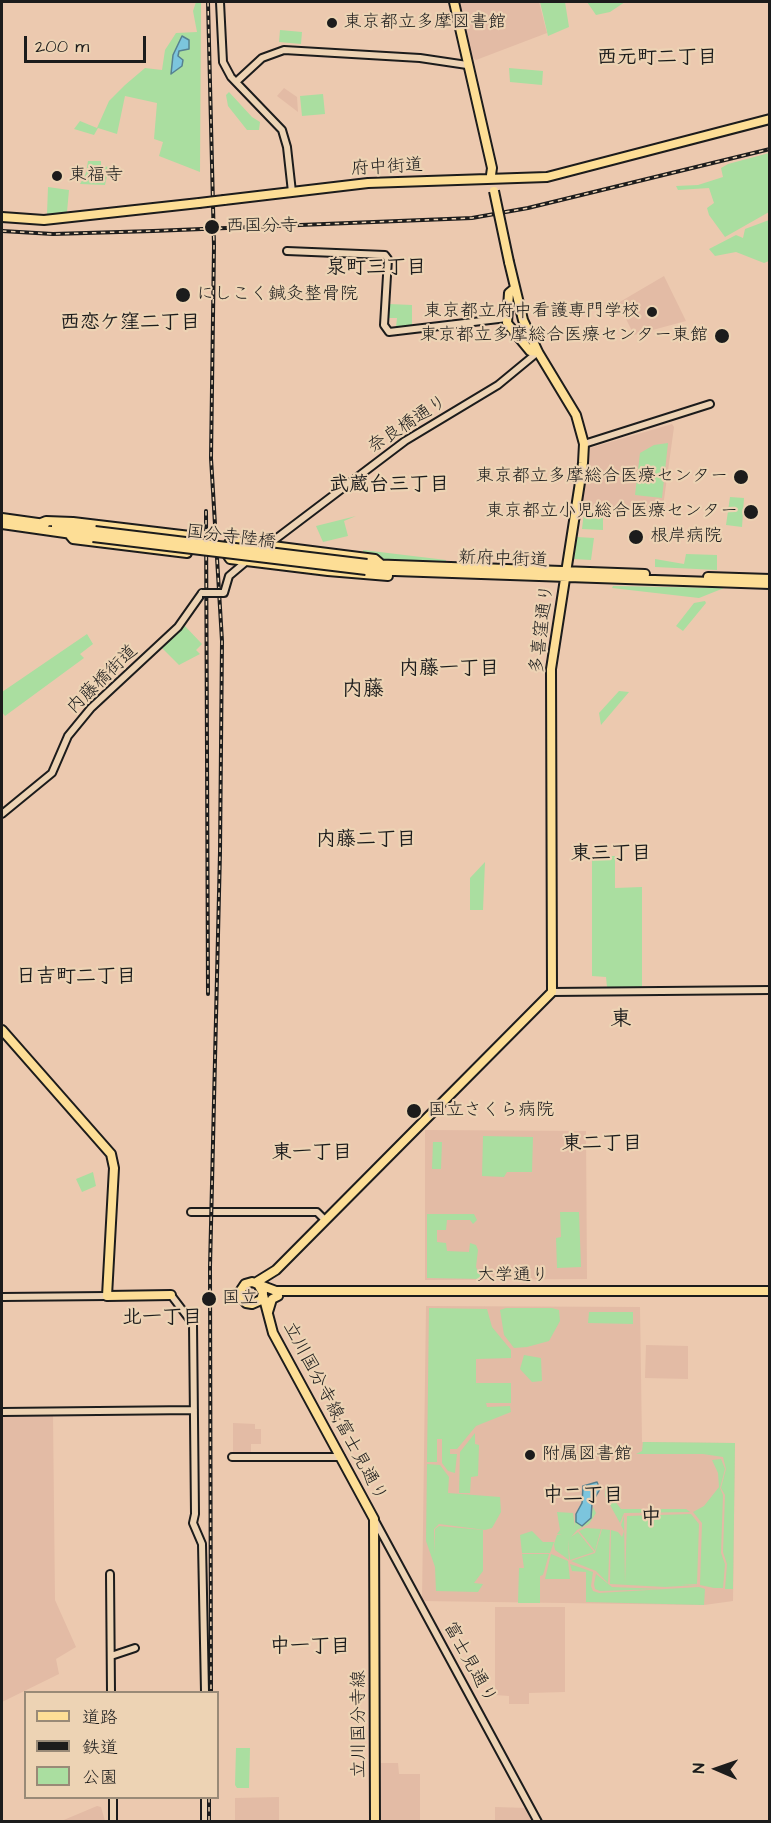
<!DOCTYPE html>
<html>
<head>
<meta charset="utf-8">
<style>
  body { margin:0 }
  #map { position:relative; width:771px; height:1823px; overflow:hidden; background:#ecc9af; font-family:"Architects Daughter","Klee One",sans-serif }
  canvas { display:block }
  .frame { position:absolute; inset:0; border:3px solid #1c1c1c; pointer-events:none }
  .legend { position:absolute; left:24px; top:1691px; width:195px; height:108px; box-sizing:border-box; background:#edd3b4; border:2px solid #998a77; margin:0; padding:8px 10px; list-style:none; font-size:18px; color:#1c1c1c }
  .legend li { display:flex; align-items:center; gap:12px; height:30px }
  .legend b { width:30px; border:2px solid #998a77 }
  .north { position:absolute; left:687px; top:1739px; width:60px; height:60px; -webkit-text-stroke:4px #edd3b4; paint-order:stroke; rotate:272deg; font-size:16px; font-weight:700; line-height:24px; text-align:center; color:#1c1c1c }
  .north::after { content:''; display:block; margin:auto; width:21px; height:27px; background:#1c1c1c; clip-path:polygon(50% 0,100% 100%,50% 72%,0 100%) }
  .scale { position:absolute; left:24px; top:36px; width:122px; height:27px; box-sizing:border-box; border:3px solid #1c1c1c; border-top:0; padding-left:8px; font-size:18px; line-height:21px; white-space:nowrap; color:#1c1c1c; -webkit-text-stroke:4px #edd3b4; paint-order:stroke }
</style>
</head>
<body>
<div id="map">
<canvas width="771" height="1823"></canvas>
<div class="frame"></div>
<ul class="legend">
<li><b style="height:8px;background:#fdde96"></b>道路</li>
<li><b style="height:8px;background:#1c1c1c"></b>鉄道</li>
<li><b style="height:16px;background:#aadea0"></b>公園</li>
</ul>
<div class="north">N</div>
<div class="scale">200 m</div>
</div>
<script>
const ctx = document.querySelector('canvas').getContext('2d');
ctx.lineJoin = 'round';
function fillPath(path, color) { ctx.fillStyle = color; ctx.fill(path, 'evenodd'); }
const shape = rows => new Path2D(rows.map(r => 'M' + r).join(''));
function stroke(path, color, width, dash) { ctx.strokeStyle = color; ctx.lineWidth = width; ctx.lineCap = dash ? 'butt' : 'round'; ctx.setLineDash(dash || []); ctx.stroke(path); }
function label(font, color, halo, rows, align = 'center') {
  ctx.font = font + ' "Architects Daughter","Klee One",sans-serif'; ctx.lineWidth = 4.5; ctx.setLineDash([]); ctx.textBaseline = 'middle'; ctx.strokeStyle = halo; ctx.fillStyle = color; for (const [text, x, y, turn = 0] of rows) {
    ctx.save(); ctx.translate(x, y); ctx.rotate((+turn || 0) * Math.PI / 180); ctx.textAlign = isNaN(turn) ? turn : align; if (halo) ctx.strokeText(text, 0, 0); ctx.fillText(text, 0, 0); ctx.restore();
  }
}
const built = shape([
  [459,2,539,2,547,33,476,60,471,57],
  [284,88,297,97,298,112,277,96],
  [664,276,686,321,634,335,618,303],
  [672,424,674,427,662,514,582,505,590,448],
  [425,1130,586,1131,587,1279,425,1280],
  [426,1306,640,1307,642,1442,735,1443,733,1601,704,1605,422,1601],
  [646,1345,688,1346,688,1379,645,1378],
  [2,1415,53,1415,55,1600,76,1647,56,1659,59,1674,2,1702],
  [233,1423,255,1424,255,1429,261,1429,261,1444,251,1444,251,1454,233,1453],
  [495,1607,565,1607,565,1692,529,1693,529,1704,509,1704,509,1696,495,1695],
  [376,1763,398,1763,399,1774,420,1774,420,1821,377,1821],
  [279,1797,279,1821,235,1821,235,1798],
  [97,1806,101,1807,105,1821,59,1822],
  [495,1807,527,1808,534,1821,495,1821]
]);
const green = shape([
  [196,2,201,2,200,172,159,156,163,142,154,139,157,103,125,96,117,134,98,128,94,135,74,129,80,121,97,128,109,101,125,85,145,68,162,70,165,50,176,33,197,32,193,11],
  [540,2,565,2,569,27,548,36],
  [587,2,625,2,610,12,596,15],
  [280,30,302,32,301,44,279,42],
  [509,68,543,71,542,85,510,82],
  [229,92,252,117,260,122,259,130,247,130,228,106,226,95],
  [323,94,325,114,302,116,300,96],
  [769,153,769,212,725,237,709,215,707,208,714,203,709,188,678,190,676,186,698,185,723,177,721,168,728,164],
  [88,161,101,161,101,166,109,167,105,185,80,184,86,173],
  [48,187,69,190,67,212,47,214],
  [769,220,769,261,764,263,736,252,715,256,709,249,736,235,743,238,745,229],
  [389,304,412,305,412,325,396,327,397,318,389,318],
  [668,443,662,498,635,495,640,453,654,445],
  [730,497,744,498,742,527,726,525],
  [584,512,603,512,603,530,582,529],
  [356,516,344,521,348,536,323,542,316,526],
  [577,537,594,538,591,560,574,559],
  [363,550,446,560,445,566,374,562,365,559],
  [686,554,717,555,717,570,655,567,655,559,684,564],
  [613,586,724,588,699,598,612,588],
  [705,601,706,603,683,631,676,626,694,603],
  [184,625,202,644,196,650,200,654,179,665,162,648],
  [87,634,93,644,80,654,84,658,5,716,2,712,2,692],
  [619,691,629,692,601,725,599,713],
  [592,856,615,856,615,888,642,887,642,987,607,987,606,977,592,976],
  [485,862,483,910,470,910,470,878],
  [483,1136,533,1137,532,1172,507,1172,504,1177,482,1176],
  [433,1142,442,1142,441,1169,432,1169],
  [93,1172,96,1186,82,1192,76,1179],
  [560,1212,579,1212,581,1267,557,1268,556,1238,561,1237],
  [427,1214,474,1214,477,1220,473,1224,470,1220,447,1220,446,1230,437,1230,437,1242,446,1243,447,1251,469,1252,470,1243,476,1245,478,1250,476,1267,482,1279,427,1278],
  [429,1308,487,1309,492,1327,511,1350,511,1358,476,1359,476,1383,511,1383,511,1403,486,1403,487,1407,510,1406,511,1412,476,1426,457,1449,450,1449,450,1454,457,1454,455,1473,448,1471,442,1463,442,1439,437,1439,437,1462,427,1462],
  [506,1308,552,1308,559,1310,560,1321,549,1341,527,1347,514,1348,504,1335,500,1310],
  [589,1312,633,1312,633,1324,588,1323],
  [524,1355,541,1358,542,1381,532,1382,520,1369],
  [475,1433,475,1444,479,1445,478,1476,471,1477,470,1493,459,1493,460,1452],
  [643,1442,735,1443,733,1589,725,1589,727,1564,723,1552,725,1495,721,1488,726,1469,723,1457,703,1454,636,1454,642,1451],
  [721,1459,725,1469,720,1488,723,1495,721,1553,725,1564,723,1588,714,1588,700,1585,702,1523,693,1512,704,1506,719,1487,718,1473,712,1460],
  [427,1464,440,1465,449,1477,448,1493,500,1497,501,1512,492,1528,485,1530,439,1524,434,1529,435,1555,435,1529,439,1526,483,1530,483,1571,474,1583,483,1584,478,1592,436,1591,435,1567,426,1541],
  [605,1488,621,1509,686,1509,690,1512,624,1513,620,1523,605,1496],
  [593,1507,596,1513,589,1524,577,1530,571,1537,578,1532,594,1552,570,1560,568,1539,569,1560,555,1550,554,1544,557,1535,562,1535,557,1534,560,1530,557,1512,573,1513,575,1527,575,1513,576,1522,582,1527,591,1518],
  [691,1514,699,1524,697,1584,681,1585,697,1585,665,1587,610,1584,611,1530,618,1532,622,1537,624,1531,621,1525,624,1516,625,1584,627,1516],
  [586,1528,601,1529,595,1551,579,1531],
  [602,1529,610,1530,608,1583,596,1571,571,1561,595,1553],
  [532,1531,543,1542,554,1542,550,1553,522,1553,520,1535],
  [522,1554,549,1554,543,1575,540,1576,540,1603,518,1603,519,1568,524,1568],
  [551,1554,568,1561,570,1579,545,1579],
  [570,1564,593,1572,591,1586,593,1591,599,1593,699,1587,705,1589,704,1605,586,1602,586,1572,572,1571],
  [596,1574,612,1587,661,1589,600,1591,595,1589,594,1584],
  [236,1748,250,1748,249,1788,237,1788,235,1785]
]);
const water = shape([
  [182,36,189,40,189,49,179,51,178,56,183,60,182,66,171,74,173,55,182,36],
  [597,1482,600,1489,592,1503,591,1518,582,1526,576,1522,576,1514,582,1503,583,1486,597,1482]
]);
const minor = shape([
  [220,2,223,62,231,77,282,130,287,147,292,192],
  [236,82,262,58,284,50,420,58,467,65],
  [287,251,385,255,388,259,384,325,389,332,507,318],
  [584,444,710,404],
  [265,547,405,441,498,385,538,352],
  [221,593,224,593,229,576,248,560],
  [2,814,52,773,68,736,91,708,178,627,202,593],
  [552,992,770,990],
  [191,1212,317,1212,325,1220],
  [171,1295,193,1324,195,1514,193,1523,202,1544,205,1692],
  [2,1297,107,1296],
  [2,1412,194,1410],
  [232,1457,341,1457],
  [374,1519,538,1822],
  [110,1574,111,1692],
  [111,1656,135,1648],
  [113,1798,113,1822],
  [205,1822,205,1798]
]);
const major = shape([
  [454,2,492,168,491,175],
  [224,200,368,183,547,177,770,119],
  [2,217,44,220,199,203],
  [515,288,509,293,507,323,530,351,538,352],
  [2,518,45,524],
  [41,523,46,521,73,522,190,536,192,538,187,553,73,539,68,533],
  [2,524,93,537],
  [56,526,95,531],
  [367,564,645,574],
  [382,565,375,559,233,541,229,543,228,556,230,559,328,571,388,576],
  [366,570,770,584],
  [708,577,770,579],
  [2,1030,111,1154,114,1168,107,1296,171,1295],
  [255,1283,276,1270,552,992,551,669,583,463,584,444,576,415,538,352,523,320,509,262],
  [258,1284,263,1293,261,1300,252,1304,246,1303,241,1297,241,1290,245,1284,252,1282,255,1283,276,1291,770,1291],
  [263,1295,273,1333,374,1519,375,1822],
  [268,1312,272,1299,278,1296]
]);
const rail = shape([
  [208,2,214,246,211,458,222,641,220,852,210,1267,211,1692],
  [2,231,53,234,153,231,472,218,528,208,770,149],
  [206,511,208,994],
  [209,1798,209,1822]
]);
const minorBridge = shape([
  [202,593,221,593]
]);
const majorBridge = shape([
  [494,191,509,262],
  [199,203,224,200],
  [95,531,367,564],
  [93,537,366,570]
]);
const markers = [
  [332,23,6,"#1c1c1c"],
  [57,176,6,"#1c1c1c"],
  [212,227,8,"#1c1c1c"],
  [183,295,8,"#1c1c1c"],
  [652,312,6,"#1c1c1c"],
  [722,336,8,"#1c1c1c"],
  [741,477,8,"#1c1c1c"],
  [751,512,8,"#1c1c1c"],
  [636,537,8,"#1c1c1c"],
  [414,1111,8,"#1c1c1c"],
  [209,1299,8,"#1c1c1c"],
  [530,1455,6,"#1c1c1c"]
];
const poiNames = [
  ["東京都立多摩図書館",344,23],
  ["東福寺",69,176],
  ["西国分寺",226,227],
  ["にしこく鍼灸整骨院",196,295],
  ["東京都立府中看護専門学校",640,312,"right"],
  ["東京都立多摩総合医療センター東館",708,336,"right"],
  ["東京都立多摩総合医療センター",728,477,"right"],
  ["東京都立小児総合医療センター",738,512,"right"],
  ["根岸病院",650,537],
  ["国立さくら病院",428,1111],
  ["国立",222,1299],
  ["附属図書館",542,1455]
];
const streetNames = [
  ["府中街道",387,168,-3],
  ["奈良橋通り",408,425,-33],
  ["国分寺陸橋",231,538,7],
  ["新府中街道",503,560,2],
  ["多喜窪通り",543,629,-83],
  ["内藤橋街道",103,680,-44],
  ["大学通り",513,1276],
  ["立川国分寺線;富士見通り",334,1412,62],
  ["富士見通り",469,1663,61],
  ["立川国分寺線",360,1724,-90]
];
const neighbourhoodNames = [
  ["西元町二丁目",657,59],
  ["泉町三丁目",376,269],
  ["西恋ケ窪二丁目",130,324],
  ["武蔵台三丁目",389,486],
  ["内藤一丁目",449,670],
  ["内藤二丁目",366,841],
  ["東三丁目",611,855],
  ["日吉町二丁目",76,978],
  ["東二丁目",602,1145],
  ["東一丁目",312,1154],
  ["北一丁目",162,1319],
  ["中二丁目",583,1497],
  ["中一丁目",310,1648]
];
const quarterNames = [
  ["内藤",363,691],
  ["東",621,1021],
  ["中",651,1519]
];
fillPath(built, '#e3bba5');
fillPath(green, '#aadea0');
fillPath(water, '#7cc5dd');
stroke(water, '#568190', 1.5);
stroke(minor, '#1c1c1c', 10);
stroke(major, '#1c1c1c', 12);
stroke(minor, '#edd3b4', 6);
stroke(major, '#fdde96', 8);
stroke(rail, '#1c1c1c', 4);
stroke(rail, '#edd3b4', 1.5, [4.5]);
stroke(minorBridge, '#1c1c1c', 10, []);
stroke(majorBridge, '#1c1c1c', 12, []);
stroke(minorBridge, '#edd3b4', 6);
stroke(majorBridge, '#fdde96', 8);
for (const [x, y, r, color] of markers) { const dot = new Path2D(); dot.arc(x, y, r, 0, 2 * Math.PI); ctx.fillStyle = color; ctx.fill(dot); stroke(dot, '#edd3b4', 2); }
label('18px', '#1c1c1c', '#edd3b4', poiNames, 'left');
label('18px', '#1c1c1c', '#edd3b4', streetNames);
label('bold 20px', '#1c1c1c', '#edd3b4', neighbourhoodNames);
label('bold 21px', '#1c1c1c', '#edd3b4', quarterNames);
</script>
</body>
</html>
